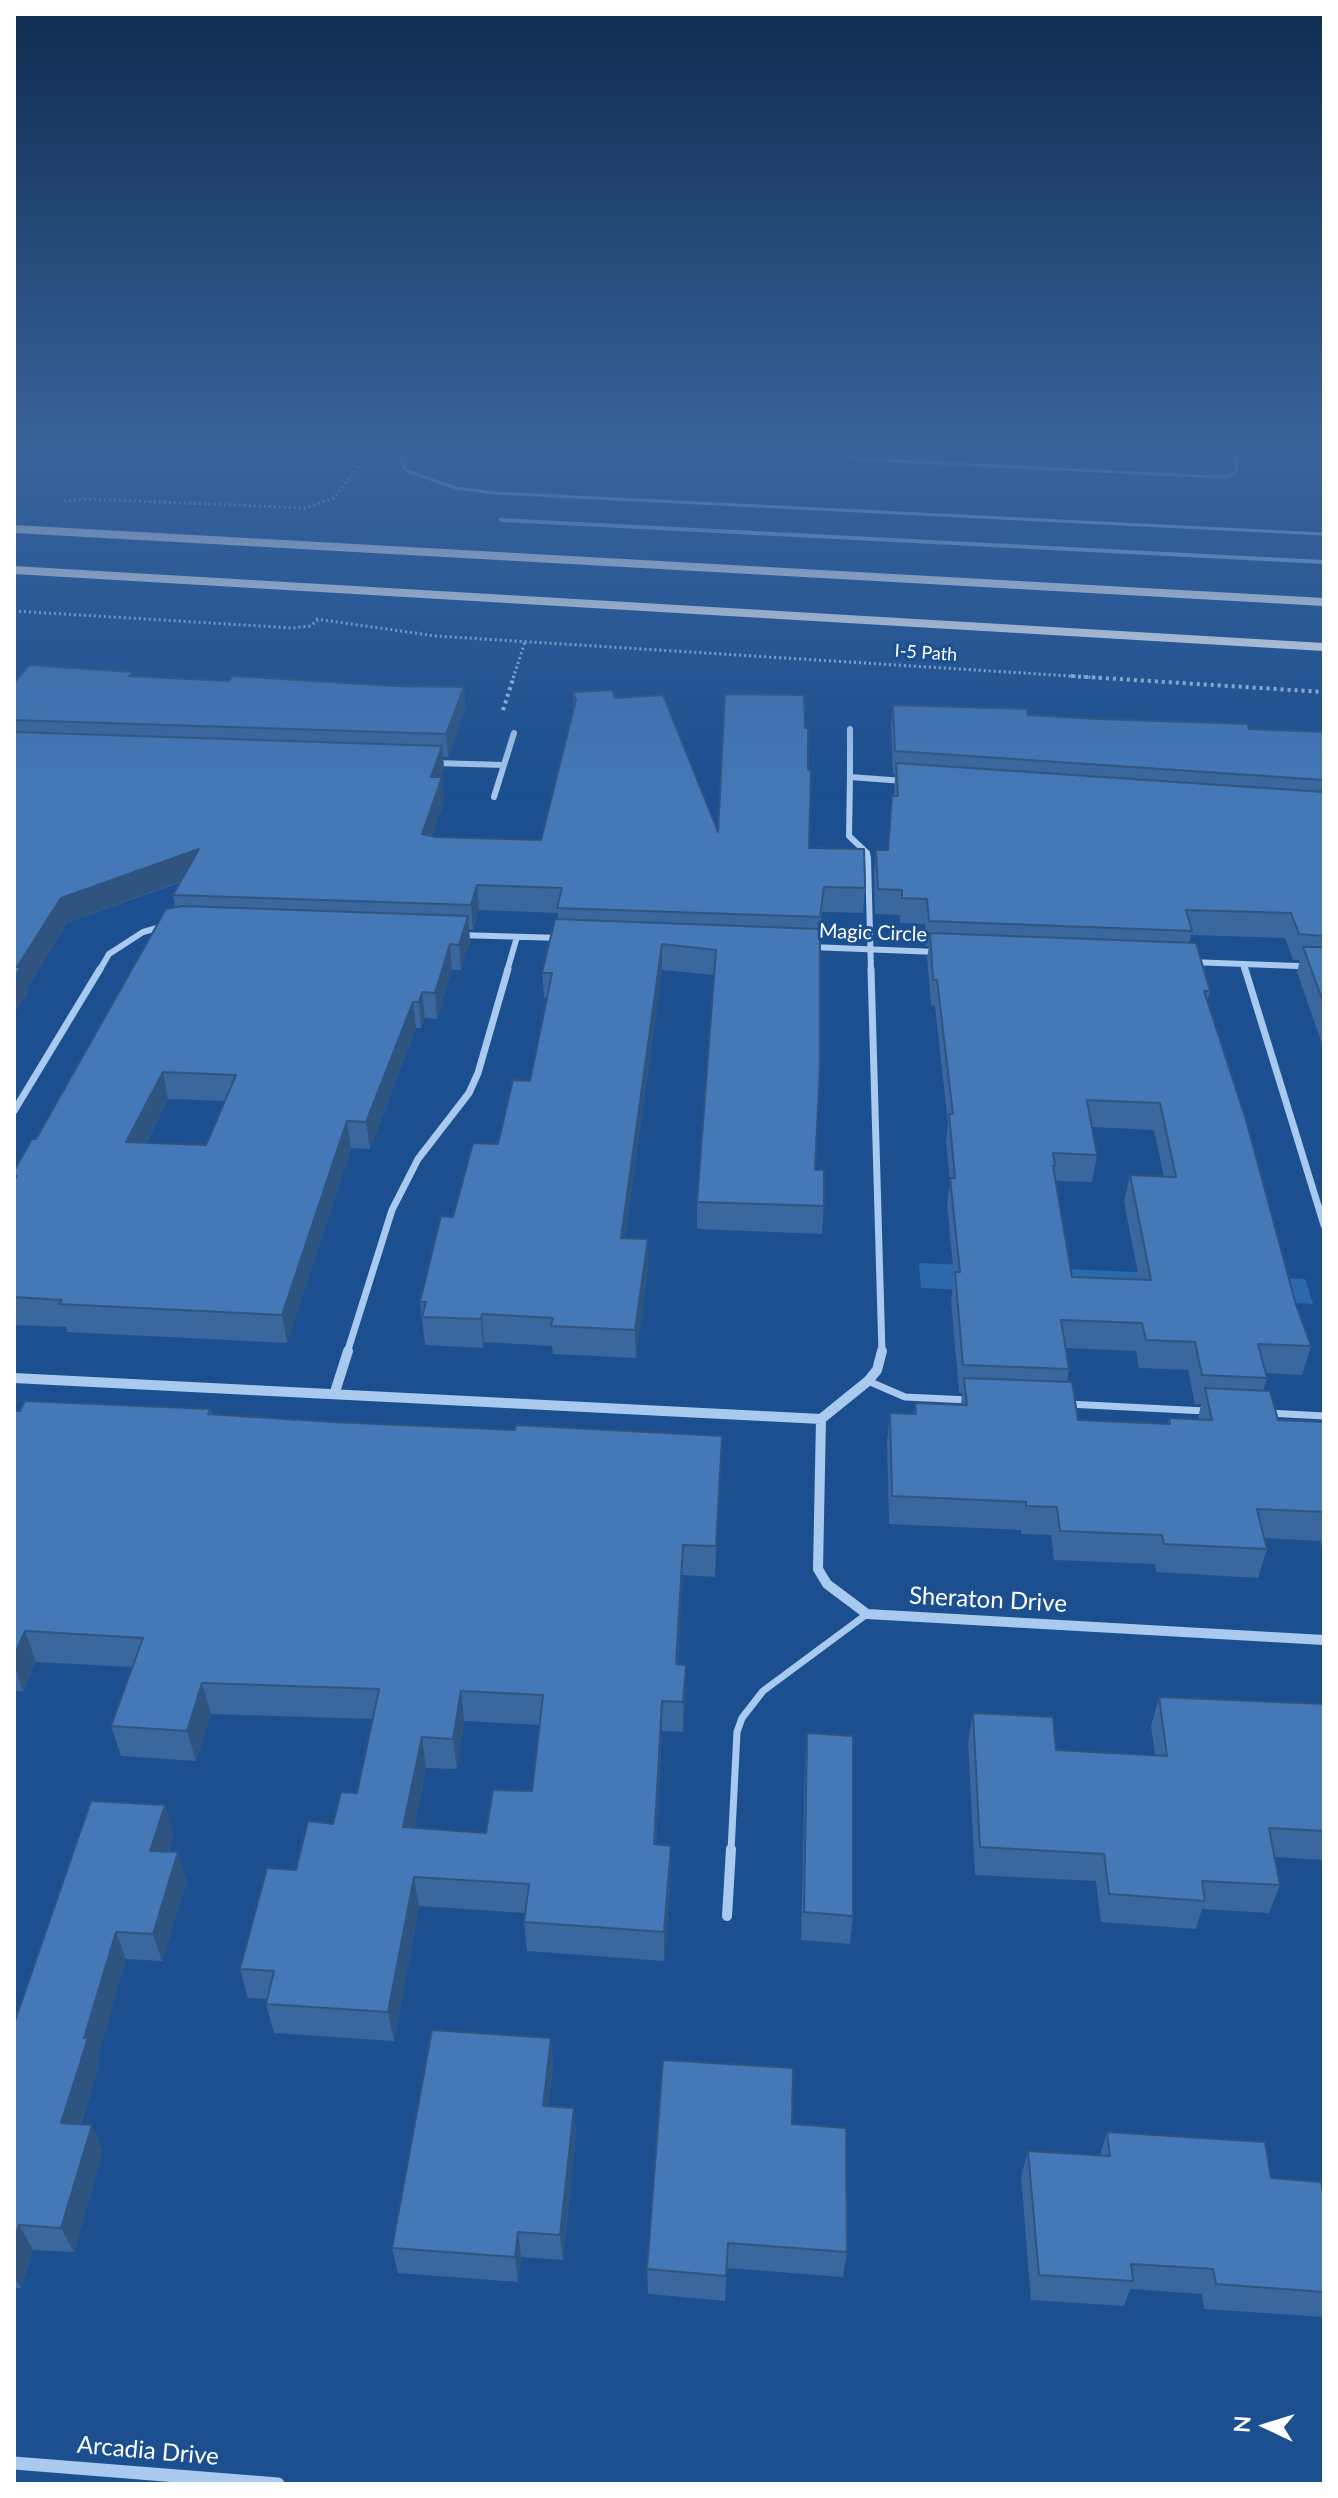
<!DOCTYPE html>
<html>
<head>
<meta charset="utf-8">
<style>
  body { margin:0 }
  #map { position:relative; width:1338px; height:2498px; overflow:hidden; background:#1b4f8f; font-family:Lato,sans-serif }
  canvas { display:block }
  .frame { position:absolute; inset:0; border:16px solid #fff; pointer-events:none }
  .north { position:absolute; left:1226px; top:2386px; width:80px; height:80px; -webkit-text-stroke:6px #1b4f8f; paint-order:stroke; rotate:274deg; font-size:22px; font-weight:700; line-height:32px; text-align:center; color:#fff }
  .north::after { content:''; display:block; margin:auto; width:28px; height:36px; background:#fff; clip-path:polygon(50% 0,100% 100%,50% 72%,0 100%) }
</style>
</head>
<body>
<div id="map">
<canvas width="1338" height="2498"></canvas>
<div class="frame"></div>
<div class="north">N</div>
</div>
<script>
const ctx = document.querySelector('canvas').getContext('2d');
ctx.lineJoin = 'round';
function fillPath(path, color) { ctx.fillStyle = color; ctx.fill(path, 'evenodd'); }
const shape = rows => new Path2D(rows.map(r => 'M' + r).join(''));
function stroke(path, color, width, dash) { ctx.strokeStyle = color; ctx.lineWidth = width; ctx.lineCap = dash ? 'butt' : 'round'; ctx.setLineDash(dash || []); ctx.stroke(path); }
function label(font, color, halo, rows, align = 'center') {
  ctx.font = font + ' Lato,sans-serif'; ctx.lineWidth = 6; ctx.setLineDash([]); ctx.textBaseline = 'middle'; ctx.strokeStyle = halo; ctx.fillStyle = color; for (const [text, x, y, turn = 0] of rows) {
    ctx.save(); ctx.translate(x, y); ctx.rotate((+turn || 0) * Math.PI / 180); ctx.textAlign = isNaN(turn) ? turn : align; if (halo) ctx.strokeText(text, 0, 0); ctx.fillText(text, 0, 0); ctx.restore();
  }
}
const green = shape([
  [919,1263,1305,1279,1313,1304,921,1288]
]);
const stream = shape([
  [499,518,1324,560,1324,564,502,522,498,520,499,518]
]);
const pathFar1 = shape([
  [64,501,87,499,305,508,334,498,370,452],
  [14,611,293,628,310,626,318,620],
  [316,619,436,636,1102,678],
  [513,678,525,642]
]);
const path = shape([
  [1071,676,1324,692],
  [503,710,514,676]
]);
const serviceFar2 = shape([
  [406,452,401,463,407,471,456,488,495,493,1324,534],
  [838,452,857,459,1217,477,1230,476,1237,471,1235,452]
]);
const serviceFar1 = shape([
  [868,1381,905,1397,969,1400],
  [1068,1404,1205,1411],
  [1268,1413,1324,1416],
  [731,1851,737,1732,742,1718,763,1691,867,1614]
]);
const service = shape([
  [727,1916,731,1849]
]);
const minorFar3 = shape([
  [850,729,850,777],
  [435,763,504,765,494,797],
  [504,765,514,733],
  [459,935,561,938],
  [811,947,937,952],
  [1190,962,1324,967],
  [1243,964,1245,971],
  [99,971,109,954,143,932,161,927],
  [507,971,517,937],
  [871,971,868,858,867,853,849,836,850,777,904,781]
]);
const minorFar2 = shape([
  [871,969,882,1353],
  [1245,969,1324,1225],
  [14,1111,100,969],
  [347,1353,392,1210,418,1159,469,1093,478,1073,508,969]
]);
const minorFar1 = shape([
  [14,1378,821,1419,868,1381,877,1370,882,1351],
  [335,1392,348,1351],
  [821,1419,818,1569,827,1584,867,1614,1324,1640]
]);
const minor = shape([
  [14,2463,278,2484]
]);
const motorway = shape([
  [14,525,1324,598,1324,606,14,533,14,525],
  [14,566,1324,643,1324,651,14,574,14,566]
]);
const wall = shape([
  [14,452,87,452,81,457,14,456],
  [1203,452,1201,453,1199,466,878,453],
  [133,676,229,681,464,687,465,709,448,757,443,757,444,769,441,777,444,801,432,836,436,837,541,840,574,710,573,692,615,698,718,832,809,848,865,888,863,913,822,912,820,933,815,1170,824,1206,822,1234,697,1229,697,1202,714,975,662,970,625,1238,648,1267,636,1358,553,1354,552,1346,484,1342,483,1348,425,1345,420,1302,453,1217,498,1144,530,1081,547,998,544,998,542,973,558,920,558,913,479,910,473,930,469,929,470,941,461,970,452,970,437,1019,425,1018,421,1028,416,1028,370,1149,351,1148,287,1343,67,1332,66,1327,14,1325,14,1171,36,1139,175,907,173,895,181,882,67,923,27,988,28,993,14,1014,14,683],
  [168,1099,225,1101,206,1145,146,1143],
  [893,705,1249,729,1324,732,1324,1050,1297,972,1300,960,1293,960,1285,938,1191,935,1190,942,1210,991,1207,1002,1296,1305,1311,1346,1302,1375,1266,1373,1267,1378,1263,1391,1278,1420,1324,1422,1324,1554,1320,1541,1264,1538,1267,1549,1258,1578,1156,1572,1155,1564,1054,1560,1051,1535,1021,1534,1021,1530,889,1524,887,1441,890,1413,914,1414,915,1403,961,1405,962,1393,959,1393,951,1300,954,1277,947,1205,950,1182,946,1141,948,1124,935,1006,931,1005,927,958,929,946,926,946,925,924,900,923,900,915,875,914,874,874,876,850,888,850,894,796,895,774,893,774,891,727],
  [1092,1127,1154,1130,1164,1177,1130,1175,1124,1202,1139,1279,1072,1277,1055,1181,1092,1182,1097,1155],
  [1066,1348,1136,1351,1139,1368,1188,1370,1195,1404,1201,1404,1198,1419,1169,1418,1167,1424,1078,1420,1067,1382,1069,1369],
  [210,1409,212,1414,721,1466,715,1577,682,1575,678,1664,686,1665,686,1695,683,1732,662,1731,656,1844,671,1875,664,1961,527,1951,524,1922,525,1913,419,1906,394,2041,274,2033,266,2004,267,1999,248,1998,240,1969,296,1870,357,1793,373,1719,211,1714,196,1761,121,1756,111,1726,132,1667,36,1662,23,1691,14,1691,14,1411],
  [464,1721,540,1725,532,1791,486,1833,414,1828,426,1768,457,1769],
  [1159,1697,1324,1704,1324,1860,1274,1857,1280,1885,1269,1913,1202,1909,1196,1929,1101,1922,1096,1881,975,1875,968,1742,973,1713,1056,1750,1155,1755,1151,1726],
  [807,1733,853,1916,850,1944,801,1940,805,1761],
  [165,1805,173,1833,168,1852,187,1880,162,1961,126,1959,97,2059,99,2064,81,2124,103,2151,74,2252,33,2250,21,2288,14,2288,14,2024],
  [551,2038,553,2065,548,2106,574,2108,576,2134,563,2260,521,2257,518,2282,398,2273,392,2248],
  [792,2124,847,2252,843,2277,727,2268,725,2301,648,2294,647,2269],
  [1107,2132,1271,2178,1324,2197,1324,2317,1204,2309,1202,2294,1130,2289,1124,2306,1031,2300,1021,2177,1028,2151,1100,2155]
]);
const shadedWall = shape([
  [464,687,465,709,448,757,446,734],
  [442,746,444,769,433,800,431,777],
  [442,777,444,801,424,859,422,834],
  [199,849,203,873,67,923,27,988,28,993,14,1014,14,978,17,967,61,898],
  [477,885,479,910,473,930,471,905],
  [468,916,470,941,461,970,459,945],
  [450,944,452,970,437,1019,435,993],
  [662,944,662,970,621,1266,621,1238],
  [422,992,425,1018,421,1028,419,1002],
  [413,1002,416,1028,370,1149,366,1122],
  [163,1072,168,1099,132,1169,126,1142],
  [347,1121,351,1148,287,1343,282,1315],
  [648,1239,648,1267,636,1358,635,1330],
  [482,1314,484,1342,483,1348,481,1319],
  [722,1436,721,1466,715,1577,716,1546],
  [683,1545,682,1575,676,1695,676,1664],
  [25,1631,36,1662,23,1691,14,1665,14,1656],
  [686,1665,686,1695,683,1732,683,1702],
  [202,1683,211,1714,196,1761,187,1731],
  [461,1691,464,1721,457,1769,453,1739],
  [662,1701,662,1731,654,1874,654,1844],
  [422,1737,426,1768,408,1857,403,1827],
  [165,1805,173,1833,159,1879,150,1851],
  [671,1846,671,1875,664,1961,664,1932],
  [178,1852,187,1880,162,1961,153,1934],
  [414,1877,419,1906,394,2041,388,2012],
  [116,1932,126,1959,97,2059,99,2064,73,2149,61,2123,84,2038],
  [551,2038,553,2065,545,2132,543,2106],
  [574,2108,576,2134,563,2260,560,2235],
  [92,2125,103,2151,74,2252,61,2228],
  [19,2225,33,2250,21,2288,14,2276,14,2242],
  [518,2232,521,2257,518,2282,515,2257]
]);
const building = shape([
  [29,665,133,672,129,676,229,681,233,676,395,686,464,687,446,734,14,720,14,683,29,665],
  [612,690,615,698,663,695,718,832,725,694,804,695,805,728,808,728,808,770,811,770,809,848,864,849,865,888,824,887,820,917,557,908,562,888,477,885,471,905,173,895,199,849,61,898,17,967,21,967,14,978,14,732,442,746,431,777,442,777,422,834,436,837,541,840,576,700,573,692,612,690],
  [893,705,1027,709,1028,715,1098,719,1247,724,1249,729,1324,732,1324,780,895,751,893,705],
  [896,763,1324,792,1324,936,1299,934,1291,913,1186,910,1192,931,929,921,927,899,902,898,902,890,878,889,876,850,888,850,892,796,898,796,896,763],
  [182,906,468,916,459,945,450,944,435,993,422,992,419,1002,413,1002,366,1122,347,1121,282,1315,59,1304,62,1300,14,1297,14,1180,17,1176,14,1175,14,1171,32,1139,36,1139,166,909,182,906],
  [163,1072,236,1075,206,1145,126,1142,163,1072],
  [555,919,820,929,820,1065,815,1170,824,1170,824,1206,697,1202,716,950,662,944,621,1238,648,1239,635,1330,551,1326,553,1318,482,1314,481,1319,422,1317,426,1302,420,1302,441,1216,453,1217,473,1143,498,1144,513,1080,530,1081,552,973,542,973,555,919],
  [930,933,1196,943,1210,991,1204,991,1246,1120,1296,1305,1311,1346,1258,1344,1267,1378,1202,1375,1195,1342,1146,1340,1142,1323,1061,1320,1069,1369,963,1365,955,1272,960,1272,950,1178,955,1178,949,1114,953,1114,937,980,933,980,930,933],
  [1087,1100,1160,1103,1176,1177,1130,1175,1151,1280,1072,1277,1053,1166,1055,1166,1053,1153,1097,1155,1087,1100],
  [1303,947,1324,947,1324,1004,1303,947],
  [964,1378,1072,1382,1078,1420,1170,1424,1169,1418,1212,1420,1205,1388,1270,1391,1278,1420,1324,1422,1324,1512,1257,1509,1267,1549,1164,1544,1162,1535,1060,1531,1057,1507,1026,1506,1026,1502,892,1496,890,1413,916,1414,915,1403,967,1405,964,1378],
  [25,1401,210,1409,208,1414,333,1422,515,1430,516,1425,722,1436,716,1546,683,1545,676,1664,686,1665,683,1702,662,1701,654,1844,671,1846,664,1932,524,1922,529,1884,414,1877,388,2012,266,2004,274,1971,240,1969,267,1868,296,1870,308,1821,333,1824,341,1792,357,1793,379,1689,202,1683,187,1731,111,1726,143,1638,25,1631,14,1656,14,1411,20,1411,25,1401],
  [461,1691,543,1695,532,1791,493,1790,486,1833,403,1827,422,1737,453,1739,461,1691],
  [1159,1697,1324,1704,1324,1831,1269,1828,1280,1885,1202,1881,1205,1901,1109,1894,1104,1854,980,1847,973,1713,1053,1717,1056,1750,1167,1756,1159,1697],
  [807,1733,853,1736,853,1916,804,1912,807,1733],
  [91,1801,165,1805,150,1851,178,1852,153,1934,116,1932,84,2038,88,2038,61,2123,92,2125,61,2228,19,2225,14,2242,14,2024,91,1801],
  [432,2030,551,2038,543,2106,574,2108,560,2235,518,2232,515,2257,392,2248,432,2030],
  [663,2060,793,2068,792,2124,846,2128,847,2252,728,2243,726,2276,647,2269,663,2060],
  [1107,2132,1265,2142,1271,2178,1321,2182,1324,2197,1324,2292,1216,2284,1213,2269,1131,2264,1133,2281,1039,2275,1028,2151,1110,2156,1107,2132]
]);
const farStreetnames = [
  ["I-5 Path",926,653,4]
];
const streetNames = [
  ["Magic Circle",873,933,2]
];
const nearStreetnames = [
  ["Sheraton Drive",988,1600,3],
  ["Arcadia Drive",148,2451,5]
];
fillPath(green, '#2e69ad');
fillPath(stream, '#9cc4f0');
stroke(pathFar1, '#a9c9ee', 3, [2, 3]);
stroke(path, '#a9c9ee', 4, [3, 4]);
stroke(serviceFar2, '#a9c9ee', 3);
stroke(serviceFar1, '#a9c9ee', 7);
stroke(service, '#a9c9ee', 10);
stroke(minorFar3, '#a9c9ee', 6);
stroke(minorFar2, '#a9c9ee', 7);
stroke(minorFar1, '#a9c9ee', 10);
stroke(minor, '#a9c9ee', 13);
fillPath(motorway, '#fff');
fillPath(wall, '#3a679d');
fillPath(shadedWall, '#305480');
fillPath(building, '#4478b7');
stroke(building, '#305480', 2);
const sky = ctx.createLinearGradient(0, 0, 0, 802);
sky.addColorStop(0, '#0f2b4f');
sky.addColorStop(0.56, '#39639b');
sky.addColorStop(1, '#39639b00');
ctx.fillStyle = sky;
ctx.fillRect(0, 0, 1338, 802);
label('18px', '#fff', '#1b4f8f', farStreetnames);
label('20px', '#fff', '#1b4f8f', streetNames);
label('24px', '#fff', '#1b4f8f', nearStreetnames);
</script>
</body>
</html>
